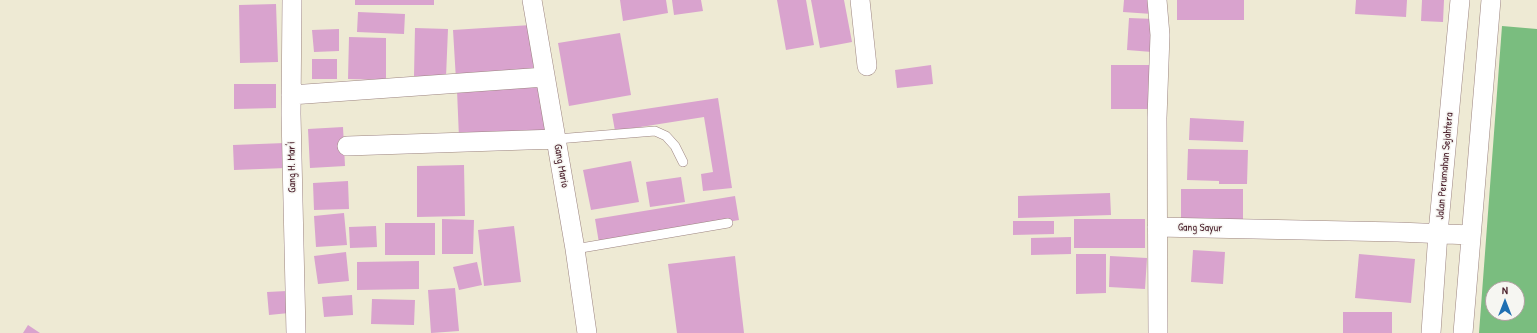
<!DOCTYPE html>
<html>
<head>
<meta charset="utf-8">
<style>
  body { margin:0 }
  #map { position:relative; width:1537px; height:333px; overflow:hidden; background:#eeead4; font-family:"Patrick Hand",sans-serif }
  canvas { display:block }
  .north { position:absolute; left:1485px; top:281px; width:40px; height:40px; box-sizing:border-box; background:#f6f6f2; border:1px solid #b1a0a2; border-radius:50%; rotate:0deg; font-size:11px; font-weight:700; line-height:16px; text-align:center; color:#4a1f2b }
  .north::after { content:''; display:block; margin:auto; width:14px; height:18px; background:#1f6fb2; clip-path:polygon(50% 0,100% 100%,50% 72%,0 100%) }
</style>
</head>
<body>
<div id="map">
<canvas width="1537" height="333"></canvas>
<div class="north">N</div>
</div>
<script>
const ctx = document.querySelector('canvas').getContext('2d');
ctx.lineJoin = 'round';
function fillPath(path, color) { ctx.fillStyle = color; ctx.fill(path, 'evenodd'); }
const shape = rows => new Path2D(rows.map(r => 'M' + r).join(''));
function stroke(path, color, width, dash) { ctx.strokeStyle = color; ctx.lineWidth = width; ctx.lineCap = dash ? 'butt' : 'round'; ctx.setLineDash(dash || []); ctx.stroke(path); }
function label(font, color, halo, rows, align = 'center') {
  ctx.font = font + ' "Patrick Hand",sans-serif'; ctx.lineWidth = 3; ctx.setLineDash([]); ctx.textBaseline = 'middle'; ctx.strokeStyle = halo; ctx.fillStyle = color; for (const [text, x, y, turn = 0] of rows) {
    ctx.save(); ctx.translate(x, y); ctx.rotate((+turn || 0) * Math.PI / 180); ctx.textAlign = isNaN(turn) ? turn : align; if (halo) ctx.strokeText(text, 0, 0); ctx.fillText(text, 0, 0); ctx.restore();
  }
}
const forest = shape([
  [1502,26,1537,29,1537,333,1479,333],
  [1493,289,1517,289,1517,313,1493,313]
]);
const building = shape([
  [355,0,434,0,434,5,355,5],
  [620,0,666,0,668,13,623,21],
  [672,0,701,0,703,11,674,15],
  [777,0,806,0,814,45,786,50],
  [811,0,844,0,852,42,820,48],
  [1124,0,1153,0,1152,14,1123,12],
  [1177,0,1244,0,1244,20,1177,20],
  [1356,0,1407,0,1406,17,1355,14],
  [1422,0,1444,0,1443,22,1421,21],
  [276,4,278,62,240,63,239,5],
  [358,12,405,14,404,34,357,32],
  [1129,18,1155,19,1152,52,1127,50],
  [531,25,534,74,456,80,453,30],
  [415,28,448,29,446,77,414,76],
  [339,29,339,51,314,52,312,30],
  [620,33,631,95,569,106,558,43],
  [349,37,386,38,386,80,348,79],
  [312,59,337,59,337,79,312,79],
  [931,65,933,84,897,88,895,70],
  [1111,65,1155,65,1154,109,1111,109],
  [234,84,276,84,276,108,234,109],
  [542,85,545,133,459,138,457,90],
  [718,98,732,188,703,191,701,174,713,172,704,117,615,131,612,114],
  [1190,118,1244,121,1243,142,1189,140],
  [343,127,345,166,310,168,308,129],
  [285,143,286,168,234,170,233,145],
  [1188,149,1248,150,1247,184,1219,184,1219,181,1187,180],
  [631,161,639,202,591,210,583,170],
  [464,165,465,216,417,217,417,166],
  [681,177,685,202,650,207,646,182],
  [348,181,349,209,314,210,313,183],
  [1181,189,1243,189,1243,220,1181,220],
  [1110,193,1111,215,1018,218,1018,196],
  [735,196,739,220,599,243,595,219],
  [344,213,347,245,316,247,314,216],
  [442,219,474,220,473,254,442,254],
  [1074,219,1145,219,1145,248,1074,248],
  [1013,221,1054,221,1054,234,1013,235],
  [385,223,435,223,435,255,385,255],
  [376,226,377,247,350,248,349,227],
  [514,226,521,282,484,286,478,230],
  [1071,237,1071,254,1031,255,1031,238],
  [1193,250,1225,252,1223,284,1191,282],
  [346,252,349,281,318,284,314,256],
  [1076,254,1106,254,1106,293,1076,294],
  [1359,254,1415,259,1411,303,1355,298],
  [735,256,744,333,677,333,668,264],
  [1110,256,1147,258,1145,289,1109,287],
  [419,261,419,289,357,290,357,262],
  [477,262,482,285,459,290,453,267],
  [455,288,459,331,431,333,428,290],
  [287,291,289,313,269,315,267,292],
  [352,295,353,315,324,317,322,297],
  [372,299,415,300,414,325,371,324],
  [1343,312,1392,312,1392,333,1343,333],
  [28,325,40,333,23,333]
]);
const lane = shape([
  [557,139,655,131,666,136,675,146,683,162],
  [575,249,728,223]
]);
const street = shape([
  [292,0,291,114,296,333],
  [532,0,575,249,587,333],
  [860,0,867,66],
  [1157,0,1160,35,1157,118,1158,333],
  [291,95,545,77],
  [347,146,557,139],
  [1157,227,1398,232,1471,235],
  [1431,333,1438,233,1460,0],
  [1463,333,1491,0]
]);
const streetNames = [
  ["Gang Mario",561,166,80],
  ["Jalan Perumahan Sejahtera",1445,166,-85],
  ["Gang H. Mar'i",292,167,-91],
  ["Gang Sayur",1200,228,1]
];
fillPath(forest, '#7abd7f');
fillPath(building, '#d9a3ce');
stroke(lane, '#9c8480', 10);
stroke(street, '#9c8480', 20);
stroke(lane, '#fff', 9);
stroke(street, '#fff', 19);
label('11px', '#4a1f2b', '#f6f6f2', streetNames);
</script>
</body>
</html>
